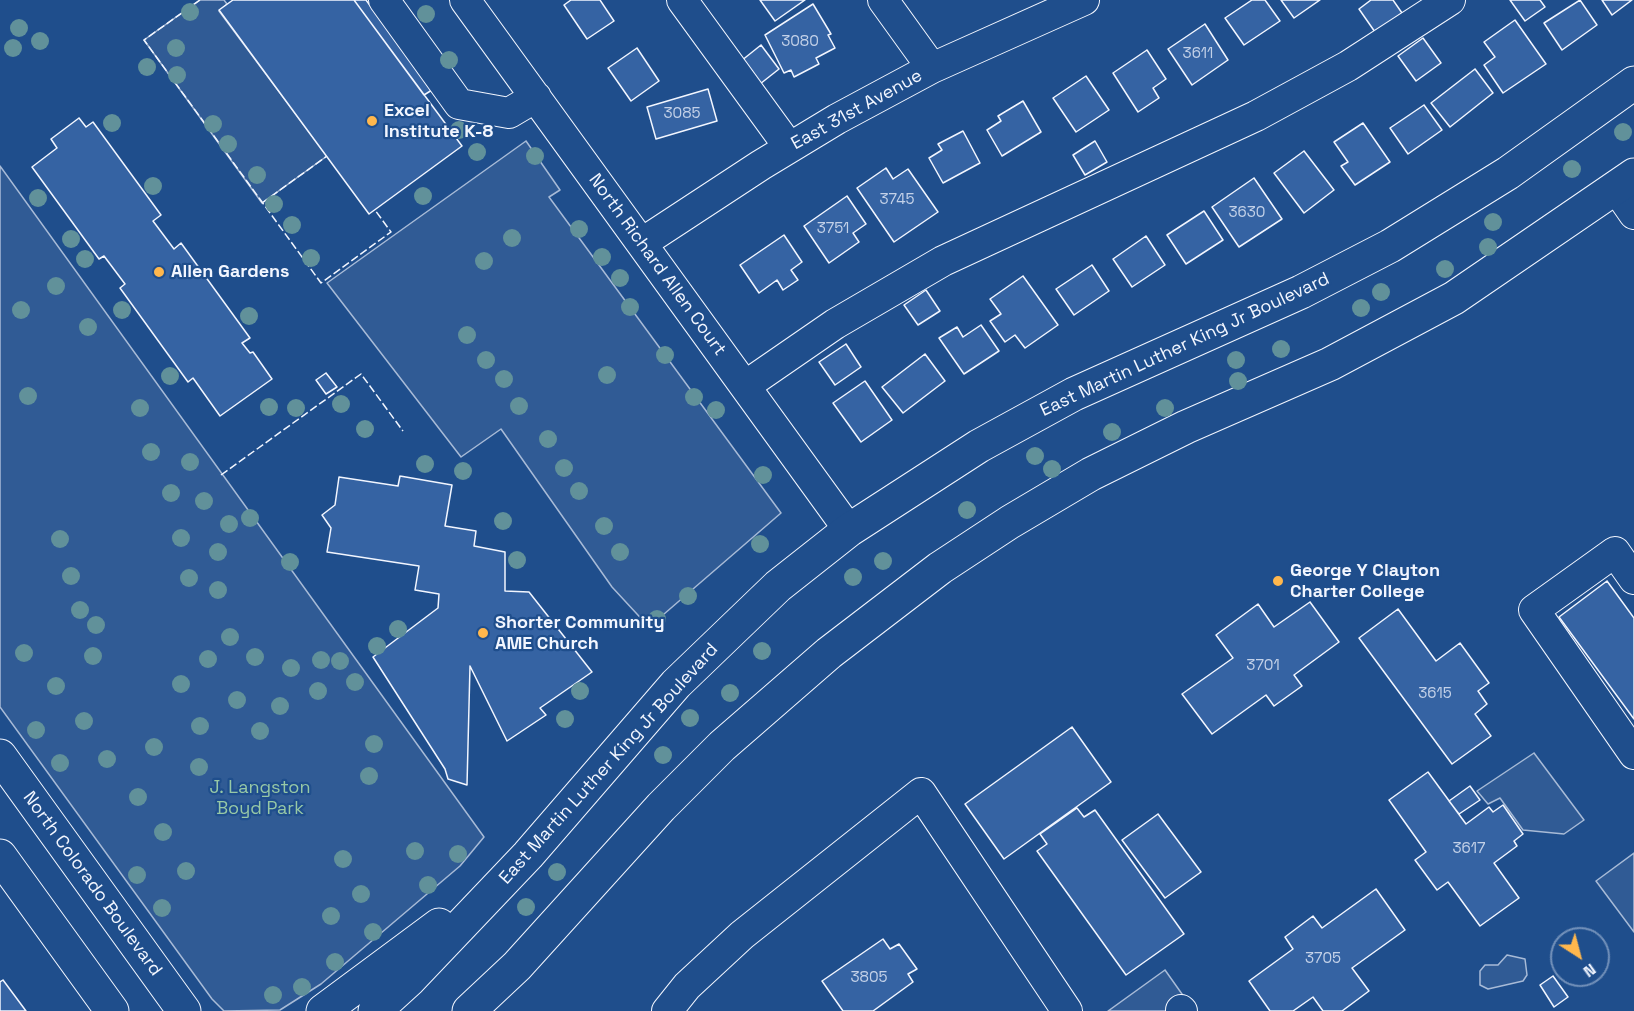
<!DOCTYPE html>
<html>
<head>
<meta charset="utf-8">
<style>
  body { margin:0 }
  #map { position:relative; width:1634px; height:1011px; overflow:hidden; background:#1f4e8c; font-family:"Space Grotesk",sans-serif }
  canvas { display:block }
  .north { position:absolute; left:1550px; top:927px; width:60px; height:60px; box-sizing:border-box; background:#1f4e8c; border:2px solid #7391ba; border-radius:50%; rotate:144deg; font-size:16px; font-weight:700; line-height:24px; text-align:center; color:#f2f6ff }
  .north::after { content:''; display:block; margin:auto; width:21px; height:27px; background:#ffb74d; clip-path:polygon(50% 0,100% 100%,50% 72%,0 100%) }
</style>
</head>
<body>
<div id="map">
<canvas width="1634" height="1011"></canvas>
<div class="north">N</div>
</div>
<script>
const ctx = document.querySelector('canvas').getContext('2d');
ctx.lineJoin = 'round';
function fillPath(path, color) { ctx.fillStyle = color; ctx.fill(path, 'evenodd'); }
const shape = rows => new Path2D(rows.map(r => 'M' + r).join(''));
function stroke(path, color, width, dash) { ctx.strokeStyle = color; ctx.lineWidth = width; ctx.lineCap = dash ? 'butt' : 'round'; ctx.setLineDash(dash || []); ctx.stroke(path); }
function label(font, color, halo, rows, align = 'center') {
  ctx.font = font + ' "Space Grotesk",sans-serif'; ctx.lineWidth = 4.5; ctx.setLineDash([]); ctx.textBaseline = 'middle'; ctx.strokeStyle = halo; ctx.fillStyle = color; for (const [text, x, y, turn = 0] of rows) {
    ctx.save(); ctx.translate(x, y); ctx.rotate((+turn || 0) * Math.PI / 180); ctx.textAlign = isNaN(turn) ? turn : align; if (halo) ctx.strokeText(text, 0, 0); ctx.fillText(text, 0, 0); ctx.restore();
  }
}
const built = shape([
  [200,0,224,0,227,4,219,11,327,156,262,203,144,40,200,0],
  [526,141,560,190,549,197,781,513,649,627,612,587,501,429,461,457,327,283,526,141],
  [0,166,484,837,460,866,321,984,280,1010,224,1011,212,999,0,707,0,166],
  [1534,753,1584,820,1564,834,1523,830,1500,798,1488,804,1477,791,1534,753],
  [1634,853,1634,932,1596,881,1634,853],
  [1507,955,1525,959,1527,975,1523,981,1488,989,1480,985,1480,971,1485,965,1498,965,1507,955],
  [1165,970,1194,1011,1108,1011,1165,970]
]);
const building = shape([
  [233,0,354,0,462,146,369,214,219,10,233,0],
  [354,0,366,0,432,90,424,95,354,0],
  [571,0,600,0,614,21,587,39,564,5,571,0],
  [760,0,805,0,775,21,760,0],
  [1252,0,1265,0,1280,21,1244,45,1225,18,1252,0],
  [1281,0,1320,0,1294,18,1281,0],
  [1371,0,1393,0,1402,13,1375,32,1359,9,1371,0],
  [1510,0,1540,0,1545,7,1525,21,1510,0],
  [1580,0,1597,25,1562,50,1544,23,1580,0],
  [1602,0,1632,0,1612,15,1602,0],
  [813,4,831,34,828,35,835,48,816,58,819,64,794,77,791,70,784,73,765,35,813,4],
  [1515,20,1546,64,1503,93,1484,65,1495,57,1484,42,1515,20],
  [1205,24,1228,60,1192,85,1168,49,1205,24],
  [1423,38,1441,63,1416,81,1398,56,1423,38],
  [761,45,779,69,760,84,741,61,761,45],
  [637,48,659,81,631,101,608,68,637,48],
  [1147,50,1166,79,1153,88,1159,98,1138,112,1113,73,1147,50],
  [1475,69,1493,93,1450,127,1431,103,1475,69],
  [1086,76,1109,110,1076,132,1053,98,1086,76],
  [708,89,717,121,656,139,647,107,708,89],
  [1023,101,1041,132,1002,156,987,130,1001,121,998,116,1023,101],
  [1424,105,1442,130,1408,154,1390,128,1424,105],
  [79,118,86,127,93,122,161,215,153,221,174,249,181,243,250,338,242,343,250,353,253,352,272,379,220,416,193,378,188,382,120,288,125,284,104,256,99,259,32,167,57,148,51,139,79,118],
  [1363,123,1390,162,1355,185,1341,166,1348,162,1334,142,1363,123],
  [963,131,980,163,943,183,929,158,942,150,938,144,963,131],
  [1095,141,1107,162,1085,175,1073,155,1095,141],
  [1304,151,1334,190,1304,213,1274,173,1304,151],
  [886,168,893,179,908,169,938,212,894,242,857,188,886,168],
  [1254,178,1282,219,1239,247,1212,207,1254,178],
  [847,196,866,224,853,233,859,242,829,263,804,226,847,196],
  [1204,211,1223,240,1186,264,1167,235,1204,211],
  [784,235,802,262,791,270,798,280,783,290,777,280,759,293,740,265,784,235],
  [1146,236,1165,265,1132,287,1113,259,1146,236],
  [1092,265,1109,291,1074,315,1056,289,1092,265],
  [1023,276,1058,325,1025,348,1015,335,1005,342,990,321,1001,314,990,299,1023,276],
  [926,290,940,311,918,325,904,305,926,290],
  [981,325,999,351,964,374,939,338,957,327,963,337,981,325],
  [846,344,861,367,835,385,819,362,846,344],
  [925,354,945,381,903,413,882,387,925,354],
  [326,373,337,387,326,394,316,380,326,373],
  [865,381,892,420,861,442,833,403,865,381],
  [400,476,452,485,445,526,476,531,474,546,505,552,505,591,529,592,592,672,540,708,546,715,507,741,470,666,467,785,448,779,445,769,373,657,438,608,439,594,415,590,419,566,327,552,331,528,322,515,335,505,339,477,398,486,400,476],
  [1607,581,1634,618,1634,719,1559,617,1607,581],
  [1310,602,1339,642,1294,675,1302,686,1274,706,1266,695,1212,734,1182,694,1233,658,1216,635,1258,604,1274,627,1310,602],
  [1398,609,1436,661,1460,643,1489,683,1478,691,1487,704,1475,714,1491,736,1452,764,1359,638,1398,609],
  [1072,727,1111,782,1004,859,965,804,1072,727],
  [1428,772,1466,824,1489,807,1493,812,1503,805,1523,834,1514,841,1517,846,1494,863,1519,898,1480,926,1448,882,1437,890,1415,860,1426,852,1389,800,1428,772],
  [1470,786,1480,800,1459,814,1449,801,1470,786],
  [1077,808,1084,817,1095,810,1184,934,1126,975,1037,851,1047,844,1040,834,1077,808],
  [1158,814,1201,872,1165,898,1122,840,1158,814],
  [1376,889,1405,930,1352,968,1369,991,1342,1011,1323,1011,1313,997,1293,1011,1270,1011,1249,981,1293,949,1285,937,1313,916,1322,928,1376,889],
  [883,939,890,949,899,944,917,969,908,974,913,982,873,1011,843,1011,822,981,883,939],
  [1553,976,1568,997,1554,1007,1540,985,1553,976],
  [3,980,26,1011,0,1011,0,982,3,980]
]);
const minor = shape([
  [384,0,459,104,509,113,536,97],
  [465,0,849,530],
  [682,0,789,147],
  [883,0,932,68],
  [1616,188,1634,214],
  [642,243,761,165,837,119,932,68,1084,0],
  [745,386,835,324,943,261,1256,116,1348,66,1450,0],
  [1634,579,1615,552,1534,610,1634,754],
  [1181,1010,1182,1011],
  [667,1011,687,986,742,935,921,793,1067,1011]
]);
const major = shape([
  [0,756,184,1011],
  [0,856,112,1011],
  [323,1011,439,925],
  [375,1011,410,979,528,855,676,684,778,586,849,530,979,446,1074,394,1301,292,1390,246,1508,173,1634,83],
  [469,1011,517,966,661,807,722,746,829,653,940,568,1010,522,1091,474,1186,427,1330,364,1454,298,1634,175]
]);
const fence = shape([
  [200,0,144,40,321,283,391,232,375,210],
  [262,203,327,156],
  [221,475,361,374,403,431]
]);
const trees = [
  [190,12],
  [426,14],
  [19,28],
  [40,41],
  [13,48],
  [176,48],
  [449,60],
  [147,67],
  [177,75],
  [112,123],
  [213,124],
  [459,130],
  [1623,132],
  [228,144],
  [477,152],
  [535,156],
  [1572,169],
  [257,175],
  [153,186],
  [423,196],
  [38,198],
  [274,204],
  [1493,222],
  [292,225],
  [579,229],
  [512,238],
  [71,239],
  [1488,247],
  [602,257],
  [311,258],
  [85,259],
  [484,261],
  [1445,269],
  [620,278],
  [56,286],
  [1381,292],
  [630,307],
  [1361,308],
  [21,310],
  [122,310],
  [249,316],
  [88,327],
  [467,335],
  [1281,349],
  [665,355],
  [486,360],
  [1236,360],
  [607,375],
  [170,376],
  [504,379],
  [1238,381],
  [28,396],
  [694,397],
  [341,404],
  [519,406],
  [269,407],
  [140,408],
  [296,408],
  [1165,408],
  [716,410],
  [365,429],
  [1112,432],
  [548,439],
  [151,452],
  [1035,456],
  [190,462],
  [425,464],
  [564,468],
  [1052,469],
  [463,471],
  [763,475],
  [579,491],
  [171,493],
  [204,501],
  [967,510],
  [250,518],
  [503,521],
  [229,524],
  [604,526],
  [181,538],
  [60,539],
  [760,544],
  [218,552],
  [620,552],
  [517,560],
  [883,561],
  [290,562],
  [71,576],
  [853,577],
  [189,578],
  [218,590],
  [688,596],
  [80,610],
  [657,619],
  [96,625],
  [398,629],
  [230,637],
  [377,646],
  [762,651],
  [24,653],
  [93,656],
  [255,657],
  [208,659],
  [321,660],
  [340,661],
  [291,668],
  [355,682],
  [181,684],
  [56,686],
  [318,691],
  [580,691],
  [730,693],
  [237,700],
  [280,706],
  [690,718],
  [565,719],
  [84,721],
  [200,726],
  [36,730],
  [260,731],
  [374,744],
  [154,747],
  [663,755],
  [107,759],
  [60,763],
  [199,767],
  [369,776],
  [138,797],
  [163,832],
  [415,851],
  [458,854],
  [343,859],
  [186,871],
  [557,872],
  [137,875],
  [428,885],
  [361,894],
  [526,907],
  [162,908],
  [331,916],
  [373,932],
  [335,962],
  [302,987],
  [273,995]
];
const markers = [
  [372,121,6,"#ffb74d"],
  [159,272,6,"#ffb74d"],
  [1278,581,6,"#ffb74d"],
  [483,633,6,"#ffb74d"]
];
const numberNames = [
  ["3080",800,42],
  ["3611",1198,54],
  ["3085",682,114],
  ["3745",897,200],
  ["3630",1247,213],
  ["3751",833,229],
  ["3701",1263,666],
  ["3615",1435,694],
  ["3617",1469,849],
  ["3705",1323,959],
  ["3805",869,978]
];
const streetNames = [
  ["East 31st Avenue",857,110,-29],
  ["North Richard Allen Court",657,265,54],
  ["East Martin Luther King Jr Boulevard",1185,345,-25],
  ["East Martin Luther King Jr Boulevard",609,764,-48],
  ["North Colorado Boulevard",92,884,54]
];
const poiNames = [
  ["Excel",384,111],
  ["Institute K-8",384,132],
  ["Allen Gardens",171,272],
  ["George Y Clayton",1290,571],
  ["Charter College",1290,592],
  ["Shorter Community",495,623],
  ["AME Church",495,644]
];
const parkNames = [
  ["J. Langston",260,788],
  ["Boyd Park",260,809]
];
fillPath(built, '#305b95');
stroke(built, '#a8bbd7', 1.5);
fillPath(building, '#3563a3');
stroke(building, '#f2f6ff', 1.5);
stroke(minor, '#f2f6ff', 32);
stroke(major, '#f2f6ff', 35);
stroke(minor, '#1f4e8c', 30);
stroke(major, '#1f4e8c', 33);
stroke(fence, '#f2f6ff', 1.5, [8, 3]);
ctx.fillStyle = '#61919a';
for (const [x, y] of trees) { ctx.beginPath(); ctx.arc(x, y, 9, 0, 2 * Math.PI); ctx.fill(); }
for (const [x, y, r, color] of markers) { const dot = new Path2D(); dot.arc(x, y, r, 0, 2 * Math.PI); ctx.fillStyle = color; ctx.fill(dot); stroke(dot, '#1f4e8c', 2); }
label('15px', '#c3d1e8', null, numberNames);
label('18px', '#f2f6ff', '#1f4e8c', streetNames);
label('bold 18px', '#f2f6ff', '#1f4e8c', poiNames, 'left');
label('18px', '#97c8a6', '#1f4e8c', parkNames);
</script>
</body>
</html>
